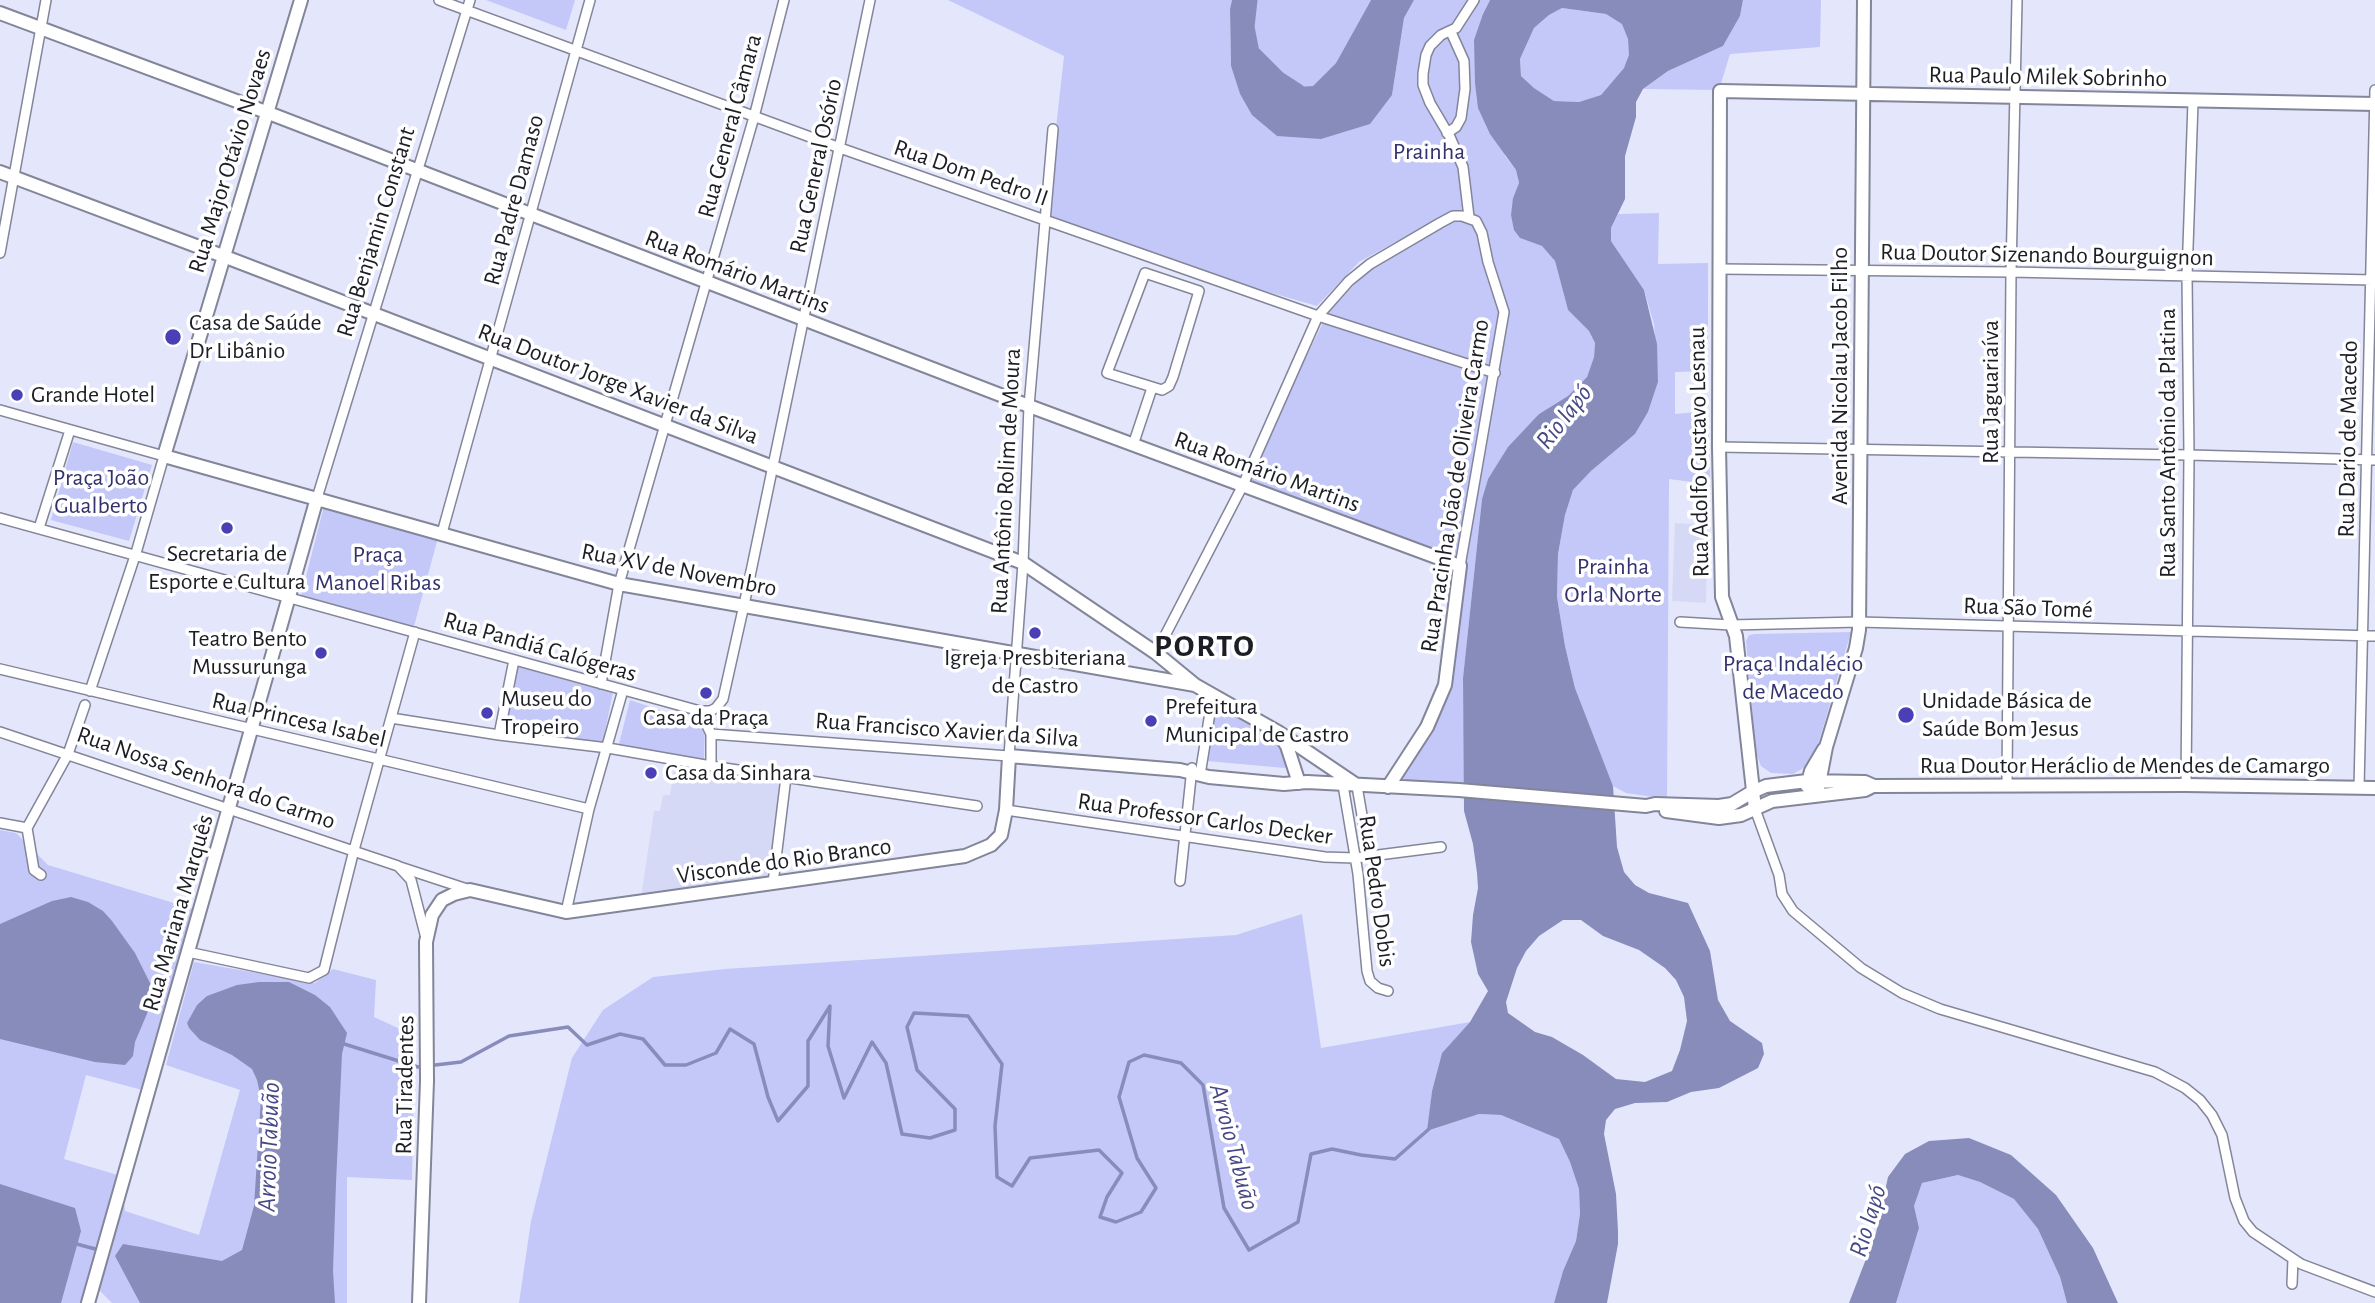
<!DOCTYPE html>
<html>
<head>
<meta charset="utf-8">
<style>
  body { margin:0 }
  canvas { display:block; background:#e4e6fc }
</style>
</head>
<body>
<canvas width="2375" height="1303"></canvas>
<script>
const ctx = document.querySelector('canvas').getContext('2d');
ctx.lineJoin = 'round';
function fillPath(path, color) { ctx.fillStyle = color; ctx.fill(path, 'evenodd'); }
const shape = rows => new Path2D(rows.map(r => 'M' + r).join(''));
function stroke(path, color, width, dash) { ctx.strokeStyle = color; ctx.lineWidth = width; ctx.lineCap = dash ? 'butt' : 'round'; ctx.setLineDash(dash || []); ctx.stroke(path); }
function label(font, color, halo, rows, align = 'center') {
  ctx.font = font + ' "Alegreya Sans",sans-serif'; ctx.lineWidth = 7; ctx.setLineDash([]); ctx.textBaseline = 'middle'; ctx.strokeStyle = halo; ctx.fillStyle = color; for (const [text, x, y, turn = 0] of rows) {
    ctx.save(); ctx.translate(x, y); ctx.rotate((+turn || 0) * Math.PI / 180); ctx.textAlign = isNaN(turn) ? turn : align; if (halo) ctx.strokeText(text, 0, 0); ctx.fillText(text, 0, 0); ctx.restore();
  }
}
const built = shape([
  [1675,523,1708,525,1706,603,1672,601],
  [675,764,780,779,770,877,641,897,654,811,660,811,663,795,670,795]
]);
const green = shape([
  [486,0,575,0,566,30],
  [948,0,1232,0,1230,9,1231,66,1240,94,1252,114,1277,136,1392,95,1404,18,1414,0,1490,0,1483,14,1505,156,1516,170,1519,184,1513,198,1520,238,1542,246,1555,261,1568,310,1589,331,1595,343,1594,357,1587,377,1568,396,1539,414,1488,479,1482,499,1463,678,1465,788,1397,784,1438,713,1464,549,1506,313,1471,216,1450,212,1359,262,1317,306,1045,227,1064,56],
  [1248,0,1371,0,1336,63,1313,86,1295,87,1277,80,1250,53,1245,27],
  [1743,0,1821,0,1820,47,1730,54,1719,90,1643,89,1668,71,1723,46,1740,16],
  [1562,8,1606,14,1623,24,1628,39,1630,55,1624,68,1601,95,1579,102,1554,101,1534,88,1521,76,1520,59,1534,28,1549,15],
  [1659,213,1658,264,1708,263,1708,371,1675,372,1675,414,1708,411,1710,480,1708,484,1669,479,1667,799,1626,793,1613,786,1575,688,1565,646,1557,597,1558,554,1565,515,1573,490,1591,471,1635,434,1648,412,1658,382,1654,324,1644,290,1611,241,1611,228,1618,214],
  [1467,221,1474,225,1480,236,1487,279,1498,311,1498,324,1458,561,1246,483,1327,314,1364,274,1452,222],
  [73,442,152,465,129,541,51,520],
  [324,506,439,534,413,630,301,596],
  [1851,632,1815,755,1805,767,1793,774,1771,773,1761,766,1756,753,1746,641,1749,635,1755,634],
  [516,666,613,692,602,746,502,732],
  [1215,699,1283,743,1287,755,1285,768,1207,761],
  [630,700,705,725,704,760,618,748],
  [0,830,16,833,48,865,197,910,146,1091,86,1075,64,1159,121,1176,125,1211,199,1235,240,1090,166,1065,194,962,315,983,333,969,376,980,374,1017,415,1036,412,1180,347,1177,347,1303,112,1303,91,1282,84,1303,0,1303],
  [1302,914,1321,1048,1470,1022,1442,1053,1432,1091,1428,1131,1479,1114,1501,1115,1559,1139,1570,1162,1579,1189,1580,1214,1576,1241,1563,1271,1554,1303,519,1303,531,1221,572,1058,603,1010,653,977,725,969,1236,935],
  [1958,1175,1980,1182,2014,1199,2038,1229,2060,1277,2067,1303,1896,1303,1919,1228,1914,1206,1922,1183]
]);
const water = shape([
  [1232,0,1248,0,1245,27,1250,53,1277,80,1295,87,1313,86,1336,63,1371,0,1414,0,1404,18,1392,95,1370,124,1321,139,1277,136,1252,115,1240,94,1231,66,1230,9],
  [1490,0,1743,0,1740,16,1723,46,1668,71,1643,89,1636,102,1636,117,1625,156,1625,199,1611,228,1611,241,1644,290,1657,344,1658,382,1648,412,1635,434,1591,471,1573,490,1565,515,1558,554,1557,597,1565,646,1575,688,1613,786,1617,847,1624,872,1635,885,1649,893,1688,903,1710,951,1718,1000,1730,1021,1762,1043,1764,1054,1758,1068,1719,1088,1691,1092,1667,1102,1635,1103,1615,1109,1606,1120,1604,1134,1616,1194,1618,1231,1618,1244,1607,1303,1554,1303,1563,1271,1576,1241,1580,1214,1579,1189,1570,1162,1559,1139,1501,1115,1479,1114,1427,1131,1432,1091,1442,1053,1470,1022,1488,991,1478,974,1471,942,1473,915,1478,888,1477,873,1473,844,1464,811,1463,678,1482,499,1488,479,1508,447,1539,414,1568,396,1587,377,1594,357,1595,343,1589,331,1568,310,1555,261,1542,246,1520,238,1514,230,1511,215,1513,198,1519,183,1516,170,1490,134,1478,108,1475,83,1474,40,1483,14],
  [1562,8,1606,14,1622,24,1628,39,1629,55,1624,68,1601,95,1579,102,1554,101,1534,88,1521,76,1520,59,1534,28,1549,15],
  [1563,920,1581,920,1603,936,1639,950,1665,968,1676,980,1684,997,1687,1021,1680,1050,1672,1071,1645,1082,1616,1079,1583,1055,1552,1037,1535,1032,1508,1013,1506,1002,1517,968,1526,951,1539,936],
  [71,897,88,902,103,911,112,921,135,953,150,983,152,997,149,1009,135,1042,133,1056,125,1065,95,1062,0,1039,0,924,52,901],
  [259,982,289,982,315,995,330,1007,347,1033,342,1054,336,1183,333,1271,335,1303,140,1303,115,1256,123,1244,222,1261,242,1250,254,1206,261,1098,257,1080,252,1069,232,1055,200,1040,189,1028,187,1023,197,1005,207,996,237,985],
  [1969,1138,2011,1155,2056,1195,2093,1248,2118,1303,2067,1303,2060,1277,2038,1229,2014,1199,1980,1182,1958,1175,1922,1183,1914,1206,1919,1228,1896,1303,1849,1303,1876,1233,1888,1177,1905,1154,1929,1141],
  [0,1184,75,1208,81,1231,61,1303,0,1303]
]);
const stream = shape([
  [341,1043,418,1067,461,1062,509,1036,568,1027,587,1045,620,1034,643,1039,665,1065,686,1065,716,1053,730,1029,754,1044,768,1097,778,1121,808,1086,808,1041,830,1006,828,1046,844,1098,872,1042,886,1063,902,1134,930,1138,955,1130,955,1109,917,1070,907,1027,914,1013,968,1016,1002,1064,995,1126,997,1177,1012,1186,1030,1158,1099,1150,1122,1173,1107,1197,1100,1217,1116,1222,1141,1212,1156,1188,1137,1158,1119,1097,1129,1062,1144,1055,1181,1063,1203,1085,1224,1208,1249,1250,1298,1222,1311,1154,1332,1149,1361,1155,1395,1159,1429,1129],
  [73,1243,99,1250]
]);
const river = shape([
  [1248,0,1245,27,1250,53,1277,80,1297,93]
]);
const street = shape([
  [439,0,840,148,1318,316,1495,373],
  [1447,133,1456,127,1461,118,1465,89,1464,61,1451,32],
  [1469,217,1463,167,1450,137,1430,103,1423,85,1423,74,1426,55,1430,46,1441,35,1456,28,1474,0],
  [0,253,46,0],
  [1719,269,2011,272,2373,280],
  [1145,273,1199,291,1173,377,1169,386,1162,390,1107,373,1145,273],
  [0,410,164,456,136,553,90,691],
  [1133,445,1152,388],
  [1719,447,2189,455,2375,460],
  [317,498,470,0],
  [0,518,700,711,710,711,716,708,723,699,744,605,870,0],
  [39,528,70,430],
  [442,533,590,0],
  [1680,622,1731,625,1859,622,2375,636],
  [1156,653,1243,485,1318,316,1349,281,1370,264,1440,223,1453,216,1462,216,1476,221,1482,233,1488,262,1504,312,1460,566],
  [0,669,589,809],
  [601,684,619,584,754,117,784,0],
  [700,711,711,734,711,766],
  [391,718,499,735,608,748,711,766,977,806],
  [0,732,398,866,411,880,426,938],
  [711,734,1009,756,1023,563,1029,406,1053,129],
  [499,735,514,660],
  [1200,775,1213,694],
  [1343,785,1358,874,1367,971,1370,981,1378,988,1388,991],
  [2007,785,2011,272,2017,0],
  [2186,785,2189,455,2187,276,2193,102],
  [1357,786,1369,856],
  [2359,788,2375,90],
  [1755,809,1779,875,1782,894,1793,911,1861,968,1902,993,1940,1009,2155,1072,2185,1088,2200,1100,2212,1115,2222,1135,2235,1198,2244,1221,2253,1232,2301,1264,2375,1292],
  [1006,810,1325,857,1355,858,1441,847],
  [0,823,27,828],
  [400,867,470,890],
  [41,875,34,870,27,828,68,754,85,705],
  [1180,881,1192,768],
  [773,883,786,777],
  [566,912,589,809,623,690],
  [188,952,309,978,324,970,354,850,415,632],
  [2292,1284,2293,1259]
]);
const secondary = shape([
  [301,0,164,456,619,584,1195,685],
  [0,13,266,112,1029,406,1460,566,1445,685,1427,727,1388,787],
  [0,172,223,256,1023,563,1156,653,1195,685,1278,732,1355,784],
  [1280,735,1287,746,1299,783],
  [1807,786,1811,771,1824,749],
  [1817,794,1826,747,1856,648,1859,630,1864,0],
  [1755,809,1736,636,1722,597,1719,447,1720,91,2375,104],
  [1666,811,1719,818,1741,815,1772,801,1865,790,1871,787],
  [88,1303,317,498],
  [419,1303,427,1081,426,942,432,915,442,900,454,894,470,890,566,912,965,856,991,845,1001,835,1006,810,1009,756,1180,770,1209,777,1284,784,1307,782,1459,790,1646,806,1655,804,1719,806,1732,804,1752,792,1766,786,1807,781,1865,782,1874,786,2186,785,2375,788]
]);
const markers = [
  [173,337,9,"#4a3fb6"],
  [17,395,7,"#4a3fb6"],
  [227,528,7,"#4a3fb6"],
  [1035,633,7,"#4a3fb6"],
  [321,653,7,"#4a3fb6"],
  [706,693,7,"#4a3fb6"],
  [487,713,7,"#4a3fb6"],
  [1906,715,9,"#4a3fb6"],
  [1151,721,7,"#4a3fb6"],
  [651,773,7,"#4a3fb6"]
];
const streetNames = [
  ["Rua Paulo Milek Sobrinho",2048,77,1],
  ["Rua General Câmara",730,126,-75],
  ["Rua Major Otávio Novaes",230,161,-73],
  ["Rua General Osório",816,166,-78],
  ["Rua Dom Pedro II",971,173,19],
  ["Rua Padre Damaso",514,200,-75],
  ["Rua Benjamin Constant",376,232,-73],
  ["Rua Doutor Sizenando Bourguignon",2047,255,1],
  ["Rua Romário Martins",737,272,21],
  ["Avenida Nicolau Jacob Filho",1840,376,-90],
  ["Rua Doutor Jorge Xavier da Silva",618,384,21],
  ["Rua Jaguariaíva",1991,392,-90],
  ["Rua Dario de Macedo",2348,439,-89],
  ["Rua Santo Antônio da Platina",2168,443,-90],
  ["Rua Adolfo Gustavo Lesnau",1699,452,-91],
  ["Rua Romário Martins",1267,472,20],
  ["Rua Antônio Rolim de Moura",1006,481,-87],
  ["Rua Pracinha João de Oliveira Carmo",1455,486,-81],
  ["Rua XV de Novembro",679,570,11],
  ["Rua São Tomé",2028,608,2],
  ["Rua Pandiá Calógeras",540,647,16],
  ["Rua Princesa Isabel",299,720,13],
  ["Rua Francisco Xavier da Silva",947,730,4],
  ["Rua Doutor Heráclio de Mendes de Camargo",2125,766],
  ["Rua Nossa Senhora do Carmo",206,778,19],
  ["Rua Professor Carlos Decker",1205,819,8],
  ["Visconde do Rio Branco",784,861,-8],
  ["Rua Pedro Dobis",1377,891,82],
  ["Rua Mariana Marquês",178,913,-74],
  ["Rua Tiradentes",405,1085,-89]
];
const parkNames = [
  ["Prainha",1429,152],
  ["Praça João",101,478],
  ["Gualberto",101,506],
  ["Praça",378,555],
  ["Manoel Ribas",378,583],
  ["Prainha",1613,567],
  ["Orla Norte",1613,595],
  ["Praça Indalécio",1793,664],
  ["de Macedo",1793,692]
];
const poiNames = [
  ["Casa de Saúde",189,323],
  ["Dr Libânio",189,351],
  ["Grande Hotel",31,395],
  ["Secretaria de",227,554,"center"],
  ["Esporte e Cultura",227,582,"center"],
  ["Teatro Bento",307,639,"right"],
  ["Mussurunga",307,667,"right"],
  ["Igreja Presbiteriana",1035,658,"center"],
  ["de Castro",1035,686,"center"],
  ["Museu do",501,699],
  ["Tropeiro",501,727],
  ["Unidade Básica de",1922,701],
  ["Saúde Bom Jesus",1922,729],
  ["Prefeitura",1165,707],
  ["Municipal de Castro",1165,735],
  ["Casa da Praça",706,718,"center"],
  ["Casa da Sinhara",665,773]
];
const waterNames = [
  ["Rio Iapó",1564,417,-52],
  ["Arroio Tabuão",269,1147,-88],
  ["Arroio Tabuão",1234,1147,75],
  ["Rio Iapó",1868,1221,-73]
];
const districtNames = [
  ["PORTO",1205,646]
];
fillPath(built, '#d6d9f6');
fillPath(green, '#c3c8f9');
fillPath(water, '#888cbb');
stroke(stream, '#888cbb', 3.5);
stroke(river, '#888cbb', 19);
stroke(street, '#838599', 12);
stroke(secondary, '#838599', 16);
stroke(street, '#fff', 9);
stroke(secondary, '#fff', 12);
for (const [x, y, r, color] of markers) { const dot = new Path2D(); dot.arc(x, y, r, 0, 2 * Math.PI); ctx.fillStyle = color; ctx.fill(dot); stroke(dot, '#fff', 2.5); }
label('24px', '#1c1d25', '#fff', streetNames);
label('24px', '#33326e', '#fff', parkNames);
label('24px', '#1c1d25', '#fff', poiNames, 'left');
label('italic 26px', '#464785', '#fff', waterNames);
ctx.letterSpacing = '2px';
label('bold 32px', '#1c1d25', '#fff', districtNames);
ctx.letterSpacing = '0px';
</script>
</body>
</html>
